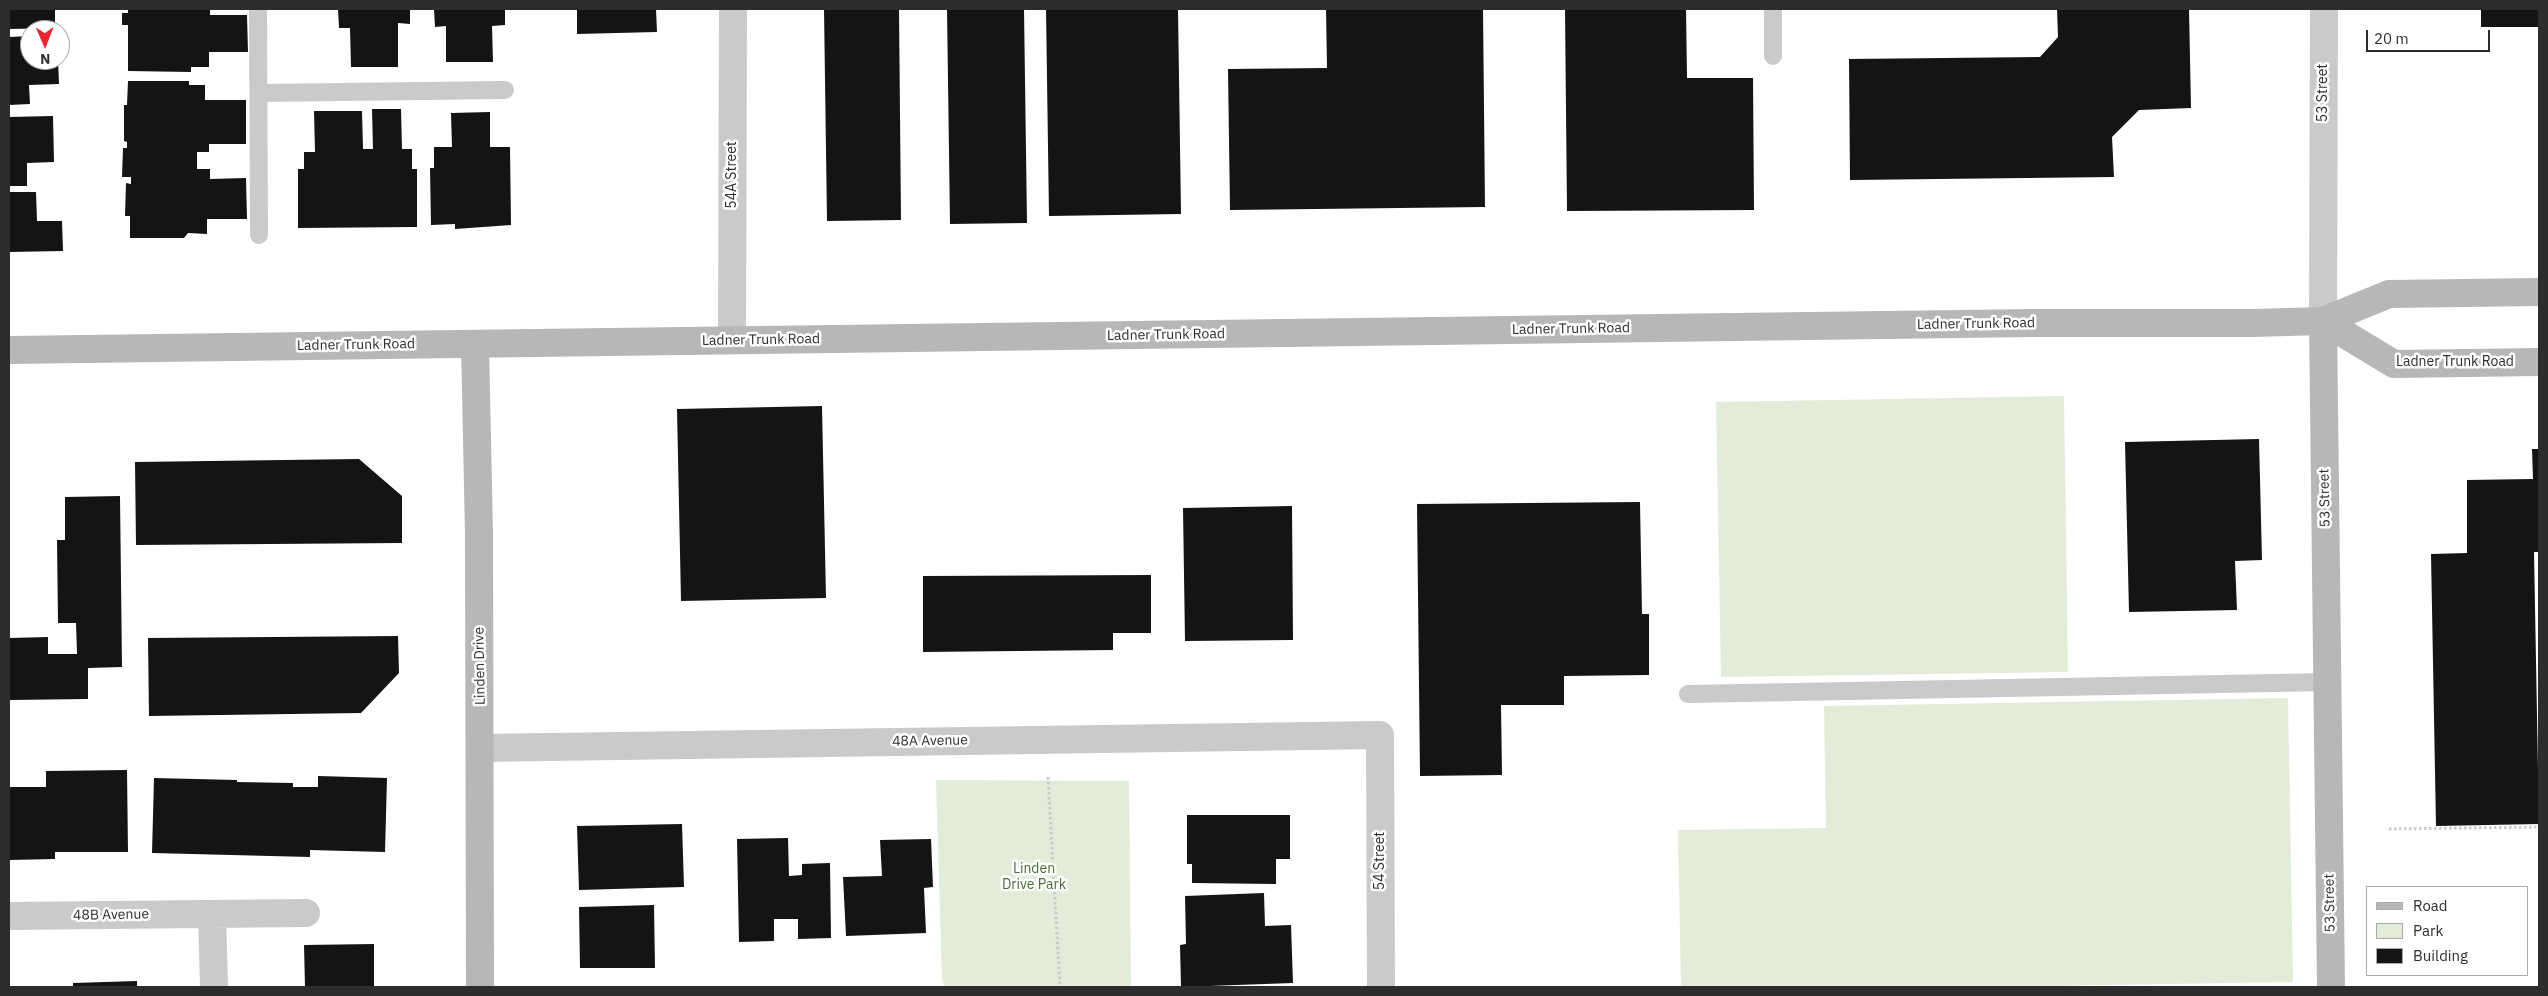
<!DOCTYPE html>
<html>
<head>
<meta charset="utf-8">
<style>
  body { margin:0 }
  #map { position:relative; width:2548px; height:996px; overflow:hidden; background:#fff; font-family:"IBM Plex Sans",sans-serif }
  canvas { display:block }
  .frame { position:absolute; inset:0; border:10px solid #2d2d2d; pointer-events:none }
  .legend { position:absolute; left:2366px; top:886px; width:162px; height:90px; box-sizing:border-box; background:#fff; border:1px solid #ababab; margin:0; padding:6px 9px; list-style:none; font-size:15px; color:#2d2d2d }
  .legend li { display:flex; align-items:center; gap:10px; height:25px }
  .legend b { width:25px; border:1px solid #ababab }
  .north { position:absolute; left:20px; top:20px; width:50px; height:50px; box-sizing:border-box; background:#fff; border:1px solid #ababab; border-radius:50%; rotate:179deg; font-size:14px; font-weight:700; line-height:20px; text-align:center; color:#2d2d2d }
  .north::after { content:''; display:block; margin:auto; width:18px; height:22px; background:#f12230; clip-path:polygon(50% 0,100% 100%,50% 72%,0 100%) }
  .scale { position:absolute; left:2366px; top:30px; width:124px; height:22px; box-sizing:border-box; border:2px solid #2d2d2d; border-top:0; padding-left:6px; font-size:15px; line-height:18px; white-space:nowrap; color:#2d2d2d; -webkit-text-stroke:4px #fff; paint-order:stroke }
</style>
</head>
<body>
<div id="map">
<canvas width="2548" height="996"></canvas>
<div class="frame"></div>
<ul class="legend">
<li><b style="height:6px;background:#b7b7b7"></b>Road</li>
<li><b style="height:14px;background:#e3ecd9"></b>Park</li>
<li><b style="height:14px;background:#141414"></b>Building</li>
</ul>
<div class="north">N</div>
<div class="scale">20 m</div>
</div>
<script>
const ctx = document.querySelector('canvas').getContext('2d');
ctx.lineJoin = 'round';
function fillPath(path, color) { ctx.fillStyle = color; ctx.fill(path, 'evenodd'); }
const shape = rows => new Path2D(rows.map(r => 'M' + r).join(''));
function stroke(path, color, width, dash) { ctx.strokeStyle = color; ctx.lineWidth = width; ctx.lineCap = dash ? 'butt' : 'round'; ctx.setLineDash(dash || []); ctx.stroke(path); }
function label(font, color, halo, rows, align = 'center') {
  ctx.font = font + ' "IBM Plex Sans",sans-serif'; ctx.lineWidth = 5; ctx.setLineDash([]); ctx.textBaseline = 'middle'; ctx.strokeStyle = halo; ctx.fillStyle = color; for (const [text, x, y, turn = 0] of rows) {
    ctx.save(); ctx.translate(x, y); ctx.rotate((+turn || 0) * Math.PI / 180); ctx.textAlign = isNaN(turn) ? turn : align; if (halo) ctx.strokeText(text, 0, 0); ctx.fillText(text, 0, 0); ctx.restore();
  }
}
const green = shape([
  [2064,396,2068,672,1721,677,1716,402],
  [2288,698,2293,982,1977,987,1681,987,1678,830,1826,828,1824,706],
  [936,780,1129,781,1131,987,945,987,942,979]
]);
const building = shape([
  [9,9,55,9,55,28,9,29],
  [128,9,210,9,210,15,247,15,248,52,209,52,209,67,191,67,191,72,128,71,128,25,122,25,122,13,128,13],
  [338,9,410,9,410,24,398,23,398,67,351,67,350,28,339,28],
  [434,9,505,9,505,25,492,26,493,62,446,62,446,26,435,27],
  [577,9,656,9,657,32,577,34],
  [824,9,899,9,901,220,827,221],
  [947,9,1024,9,1027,223,950,224],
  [1046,9,1178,9,1181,214,1049,216],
  [1326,9,1483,9,1485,207,1230,210,1228,69,1327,68],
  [1565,9,1686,9,1687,78,1753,78,1754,210,1567,211],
  [2057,9,2189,9,2191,108,2139,110,2112,137,2114,177,1850,180,1849,59,2040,57,2058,37],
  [2481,9,2539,9,2539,27,2481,27],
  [30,36,30,60,58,60,59,84,29,85,30,104,9,105,9,37],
  [128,81,189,81,189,85,205,85,205,100,246,100,246,144,209,144,209,152,197,152,197,169,210,169,210,179,246,178,247,219,207,219,207,234,188,233,184,238,130,238,130,216,125,216,126,183,131,184,131,177,122,177,123,148,127,148,127,142,124,141,124,105,127,105],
  [372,109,401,109,402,149,412,149,412,169,417,169,417,227,298,228,298,169,304,169,304,152,315,152,314,111,362,111,363,149,373,149],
  [490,112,490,147,510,147,511,225,455,229,455,224,431,225,430,168,434,168,434,147,452,147,451,113],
  [53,116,54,162,27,163,27,186,9,186,9,117],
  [9,192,36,192,37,221,62,221,63,251,9,252],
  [822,406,826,598,681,601,677,409],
  [2259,439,2262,560,2235,561,2237,610,2129,612,2125,442],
  [2532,449,2539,449,2539,552,2534,552,2539,824,2436,826,2431,554,2467,553,2467,480,2533,479],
  [359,459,402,496,402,543,136,545,135,462],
  [120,496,122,667,88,668,88,699,9,700,9,638,48,637,48,654,77,654,76,623,58,623,57,540,65,540,65,497],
  [1640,502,1642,614,1649,614,1649,675,1564,676,1564,705,1501,705,1502,775,1420,776,1417,504],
  [1292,506,1293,640,1185,641,1183,508],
  [1151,575,1151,633,1113,633,1113,650,923,652,923,576],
  [398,636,399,673,361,713,149,716,148,638],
  [127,770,128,852,55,852,55,859,9,860,9,787,46,787,46,771],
  [318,776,387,778,385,852,310,850,310,857,152,853,154,778,237,780,237,782,293,783,293,787,318,787],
  [1187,815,1290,815,1290,859,1276,859,1276,884,1192,883,1192,864,1187,864],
  [682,824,684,887,579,890,577,826],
  [788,838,789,876,802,875,802,864,830,863,831,938,798,939,798,919,774,919,774,941,739,942,737,839],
  [931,839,933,887,924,888,926,933,846,936,843,877,882,876,880,840],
  [1264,893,1265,926,1291,925,1293,983,1181,987,1180,945,1186,944,1185,896],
  [654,905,655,968,580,968,579,907],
  [374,944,374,987,305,987,304,945],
  [137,981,137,987,73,987,73,983]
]);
const path = shape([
  [1048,777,1060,987],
  [2389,829,2539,827]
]);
const lane = shape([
  [258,9,259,235],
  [1773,56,1773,9],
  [259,93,505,90],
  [1688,694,2327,682]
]);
const street = shape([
  [2323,321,2324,9],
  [732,340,733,9],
  [481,748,1380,735,1381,987],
  [212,914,214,987],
  [9,916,306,913]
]);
const secondary = shape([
  [2323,321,2331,987],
  [2323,321,2394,364,2539,362],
  [475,344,479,534,480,987],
  [9,350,2034,323,2252,323,2323,321,2389,294,2539,292]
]);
const streetNames = [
  ["53 Street",2323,93,-90],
  ["54A Street",732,175,-90],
  ["Ladner Trunk Road",1976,324,-1],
  ["Ladner Trunk Road",1571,329,-1],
  ["Ladner Trunk Road",1166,335,-1],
  ["Ladner Trunk Road",761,340,-1],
  ["Ladner Trunk Road",356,345,-1],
  ["Ladner Trunk Road",2455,362],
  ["53 Street",2325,498,-91],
  ["Linden Drive",480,666,-91],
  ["48A Avenue",930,741,-1],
  ["54 Street",1380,861,-90],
  ["53 Street",2330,903,-91],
  ["48B Avenue",111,915,-1]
];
const parkNames = [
  ["Linden",1034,869],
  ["Drive Park",1034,885]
];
fillPath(green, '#e3ecd9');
fillPath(building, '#141414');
stroke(path, '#cacaca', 3, [2.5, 2.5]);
stroke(lane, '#cacaca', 18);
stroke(street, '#cacaca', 28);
stroke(secondary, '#b7b7b7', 28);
label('14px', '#2d2d2d', '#fff', streetNames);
label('14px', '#4f6b38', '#fff', parkNames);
</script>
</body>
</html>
